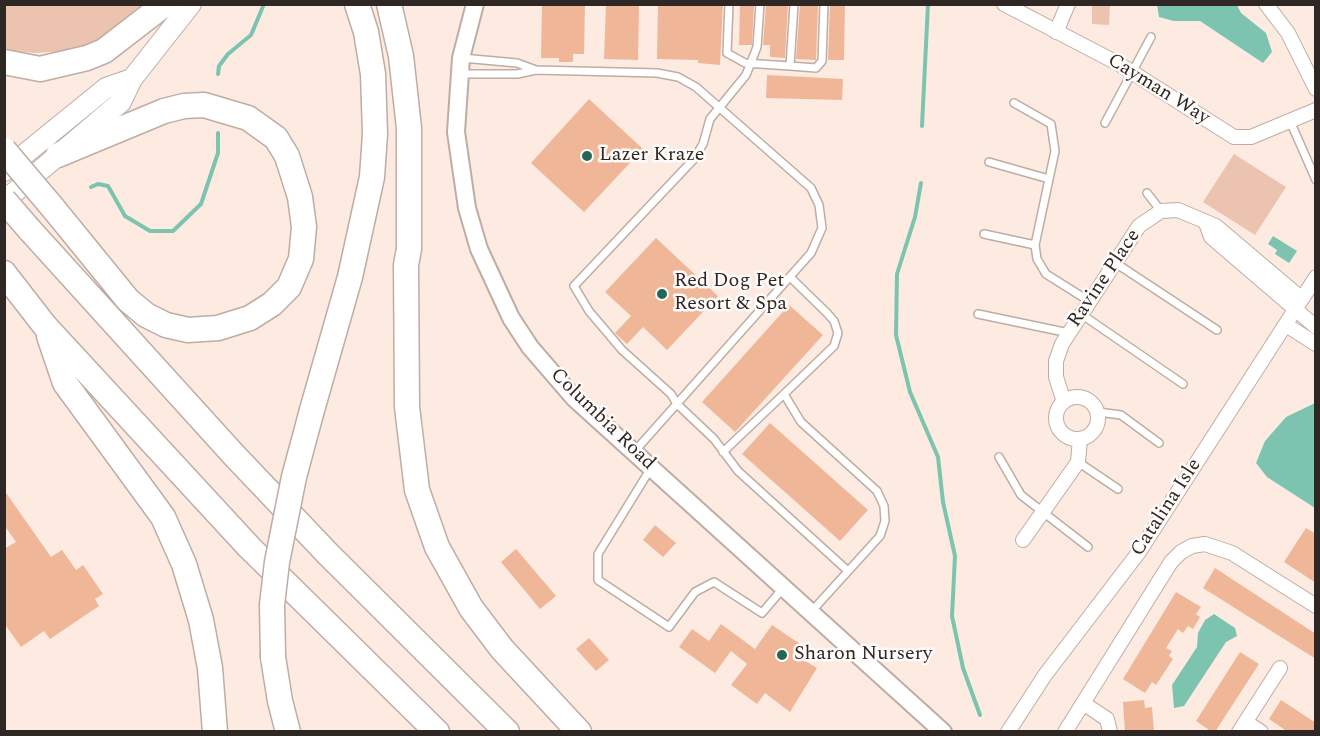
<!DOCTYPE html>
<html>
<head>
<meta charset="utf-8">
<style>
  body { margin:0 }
  #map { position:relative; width:1320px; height:736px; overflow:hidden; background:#fdebe2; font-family:Spectral,serif }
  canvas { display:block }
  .frame { position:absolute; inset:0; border:6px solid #2e2724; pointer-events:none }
</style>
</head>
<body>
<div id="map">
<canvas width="1320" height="736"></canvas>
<div class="frame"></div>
</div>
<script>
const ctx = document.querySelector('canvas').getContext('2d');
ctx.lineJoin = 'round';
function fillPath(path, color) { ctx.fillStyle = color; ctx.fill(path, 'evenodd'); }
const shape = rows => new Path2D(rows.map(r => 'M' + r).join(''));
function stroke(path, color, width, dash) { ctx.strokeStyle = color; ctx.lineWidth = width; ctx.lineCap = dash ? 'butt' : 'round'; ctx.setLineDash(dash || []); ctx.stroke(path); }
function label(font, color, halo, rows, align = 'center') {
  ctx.font = font + ' Spectral,serif'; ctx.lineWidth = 5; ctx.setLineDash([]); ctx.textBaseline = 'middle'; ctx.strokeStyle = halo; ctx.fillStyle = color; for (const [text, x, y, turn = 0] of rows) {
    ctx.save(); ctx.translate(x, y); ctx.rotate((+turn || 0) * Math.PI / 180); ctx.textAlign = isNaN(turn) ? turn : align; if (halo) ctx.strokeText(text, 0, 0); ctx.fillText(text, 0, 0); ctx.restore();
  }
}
const green = shape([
  [5,5,153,5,112,40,70,51,34,53,5,50],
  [1092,5,1110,5,1109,25,1092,24],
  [1234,154,1286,187,1255,235,1203,202]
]);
const water = shape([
  [1157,5,1237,5,1241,13,1266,33,1272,52,1263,63,1200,21,1174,21,1159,17],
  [1273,236,1297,251,1289,263,1275,254,1277,250,1268,244],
  [1315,403,1316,403,1315,508,1267,477,1256,463,1265,441,1286,417],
  [1214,614,1235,628,1237,636,1226,642,1184,706,1174,708,1172,685,1197,647,1198,633,1205,620]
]);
const stream = shape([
  [218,74,219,66,228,54,251,35,264,4],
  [922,126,928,4],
  [921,183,915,217,897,274,896,335,910,392,938,457,943,502,955,556,952,616,963,668,980,715],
  [91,187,98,184,108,186,125,216,150,231,173,231,201,204,218,153,218,133]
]);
const building = shape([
  [542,4,585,4,584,54,573,54,573,62,559,62,559,58,541,58],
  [606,4,639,4,638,60,604,59],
  [658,4,723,4,720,65,698,63,698,60,657,59],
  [740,4,754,4,752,45,739,45],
  [766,4,788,4,785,58,770,57,770,45,763,45],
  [800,4,818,4,816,60,796,59],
  [830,4,845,4,844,60,828,60],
  [767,75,843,79,842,100,766,98],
  [589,99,643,149,584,212,531,163],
  [656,238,718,296,667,350,643,327,627,344,615,333,631,316,605,292],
  [789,305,823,335,735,432,702,402],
  [770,423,868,510,840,541,742,454],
  [4,490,51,557,62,550,76,570,83,565,103,594,95,599,99,606,50,639,44,631,21,647,4,623,4,549,16,542,4,525],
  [655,525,676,543,663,557,643,540],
  [1306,528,1316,534,1316,583,1284,562],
  [516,549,556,596,540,609,501,562],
  [1215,568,1316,634,1316,659,1203,588],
  [1176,592,1201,607,1196,614,1200,617,1193,629,1188,626,1183,633,1178,629,1166,648,1172,651,1169,656,1173,659,1156,685,1152,682,1145,693,1123,679],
  [721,624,755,649,772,625,809,650,802,659,817,668,790,712,765,693,757,704,731,685,747,664,731,651,715,673,679,647,692,629,709,641],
  [589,638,609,660,596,671,576,649],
  [1240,652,1259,664,1215,732,1212,732,1196,721],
  [1144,700,1145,708,1152,707,1154,732,1125,732,1123,702],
  [1281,700,1316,723,1316,732,1288,732,1269,719]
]);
const service = shape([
  [729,4,727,53,745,63,790,66,794,4],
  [760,4,757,47,746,75,710,119,703,144,694,159,574,286,589,311,622,350,671,394,677,404,714,439,738,471,848,571],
  [462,58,517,63,536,70],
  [790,66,816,68,822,61,824,4],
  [460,74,517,74,536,70,657,73,678,77,696,87,811,188,819,205,822,228,811,253,634,452],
  [1014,103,1051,124,1055,151,1035,245,1037,259,1046,274,1089,301],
  [1290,121,1316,180],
  [1105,123,1151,37],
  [989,162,1049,179],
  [1147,193,1161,211],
  [984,234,1035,245],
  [1114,262,1217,330],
  [790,277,827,313,834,321,838,333,834,346,784,394,801,422,877,491,884,506,885,521,880,536,811,612],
  [978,314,1069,333],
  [1081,314,1183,384],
  [1098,412,1121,415,1159,443],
  [723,452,784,394],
  [999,457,1021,495,1088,547],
  [1078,462,1118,489],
  [651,468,598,554,598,580,669,627,695,592,714,582,762,613,784,587]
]);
const minor = shape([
  [1004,4,1119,64,1234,137,1251,137,1316,110],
  [1266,4,1288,33,1316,89],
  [1056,32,1068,4],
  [1206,223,1211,237,1316,327],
  [1286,325,1316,344],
  '1056 418a21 21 0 1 1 42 0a21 21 0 1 1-42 0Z',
  [1064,402,1056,377,1056,361,1062,344,1139,226,1161,211,1178,210,1216,226,1302,299],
  [1023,540,1078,462,1080,439],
  [1083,703,1107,719,1110,732],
  [1246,722,1261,732],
  [1008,732,1045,675,1139,552,1316,277],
  [1065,732,1171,562,1181,552,1192,546,1205,544,1232,553,1316,606],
  [1239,732,1280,668]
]);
const tertiary = shape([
  [475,4,461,58,456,132,467,208,479,249,511,318,530,347,574,398,943,732]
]);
const secondary = shape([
  [4,171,106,88,132,79],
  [4,201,121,102,132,79,191,4]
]);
const motorway = shape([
  [389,4,401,56,409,128,409,249,406,265,407,407,417,490,437,547,471,608,502,649,579,732],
  [4,62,40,69,87,58,104,51,165,4],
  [53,208,128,300,146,315,166,325,188,330,218,328,250,318,272,304,289,287,301,259,304,227,300,197,287,156,276,138,248,118,204,105,184,106,164,111,58,155],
  [29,229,233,454,328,554,507,732],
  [4,273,45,326,249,547,437,732],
  [49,336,65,383,163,517,184,564,201,620,210,668,215,732],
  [312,410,350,277,372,177,375,134,373,74,366,32,357,4],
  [273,657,280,701,288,732]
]);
const motorwayBridge = shape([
  [4,150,53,208],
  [4,200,29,229],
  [273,657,272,605,277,562,294,477,312,410]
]);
const markers = [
  [587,156,6,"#256656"],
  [662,294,6,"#256656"],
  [782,655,6,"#256656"]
];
const streetNames = [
  ["Cayman Way",1158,90,32],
  ["Ravine Place",1105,279,-56],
  ["Columbia Road",602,420,44],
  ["Catalina Isle",1167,508,-57]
];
const poiNames = [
  ["Lazer Kraze",599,156],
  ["Red Dog Pet",674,282],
  ["Resort & Spa",674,305],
  ["Sharon Nursery",794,655]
];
fillPath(green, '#ebc3ae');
fillPath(water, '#7cc4af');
stroke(stream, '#7cc4af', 4);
fillPath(building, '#f0b698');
stroke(service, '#bdada4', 10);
stroke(minor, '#bdada4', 16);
stroke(tertiary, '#bdada4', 20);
stroke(secondary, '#bdada4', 22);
stroke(motorway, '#bdada4', 27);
stroke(service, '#fff', 7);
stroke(minor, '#fff', 14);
stroke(tertiary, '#fff', 16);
stroke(secondary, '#fff', 20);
stroke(motorway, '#fff', 24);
stroke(motorwayBridge, '#bdada4', 27, []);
stroke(motorwayBridge, '#fff', 24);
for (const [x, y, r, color] of markers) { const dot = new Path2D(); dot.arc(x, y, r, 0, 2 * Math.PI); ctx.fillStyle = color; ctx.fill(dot); stroke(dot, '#fffbfa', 2); }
label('20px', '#2e2724', '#fffbfa', streetNames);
label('20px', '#2e2724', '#fffbfa', poiNames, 'left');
</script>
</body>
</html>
